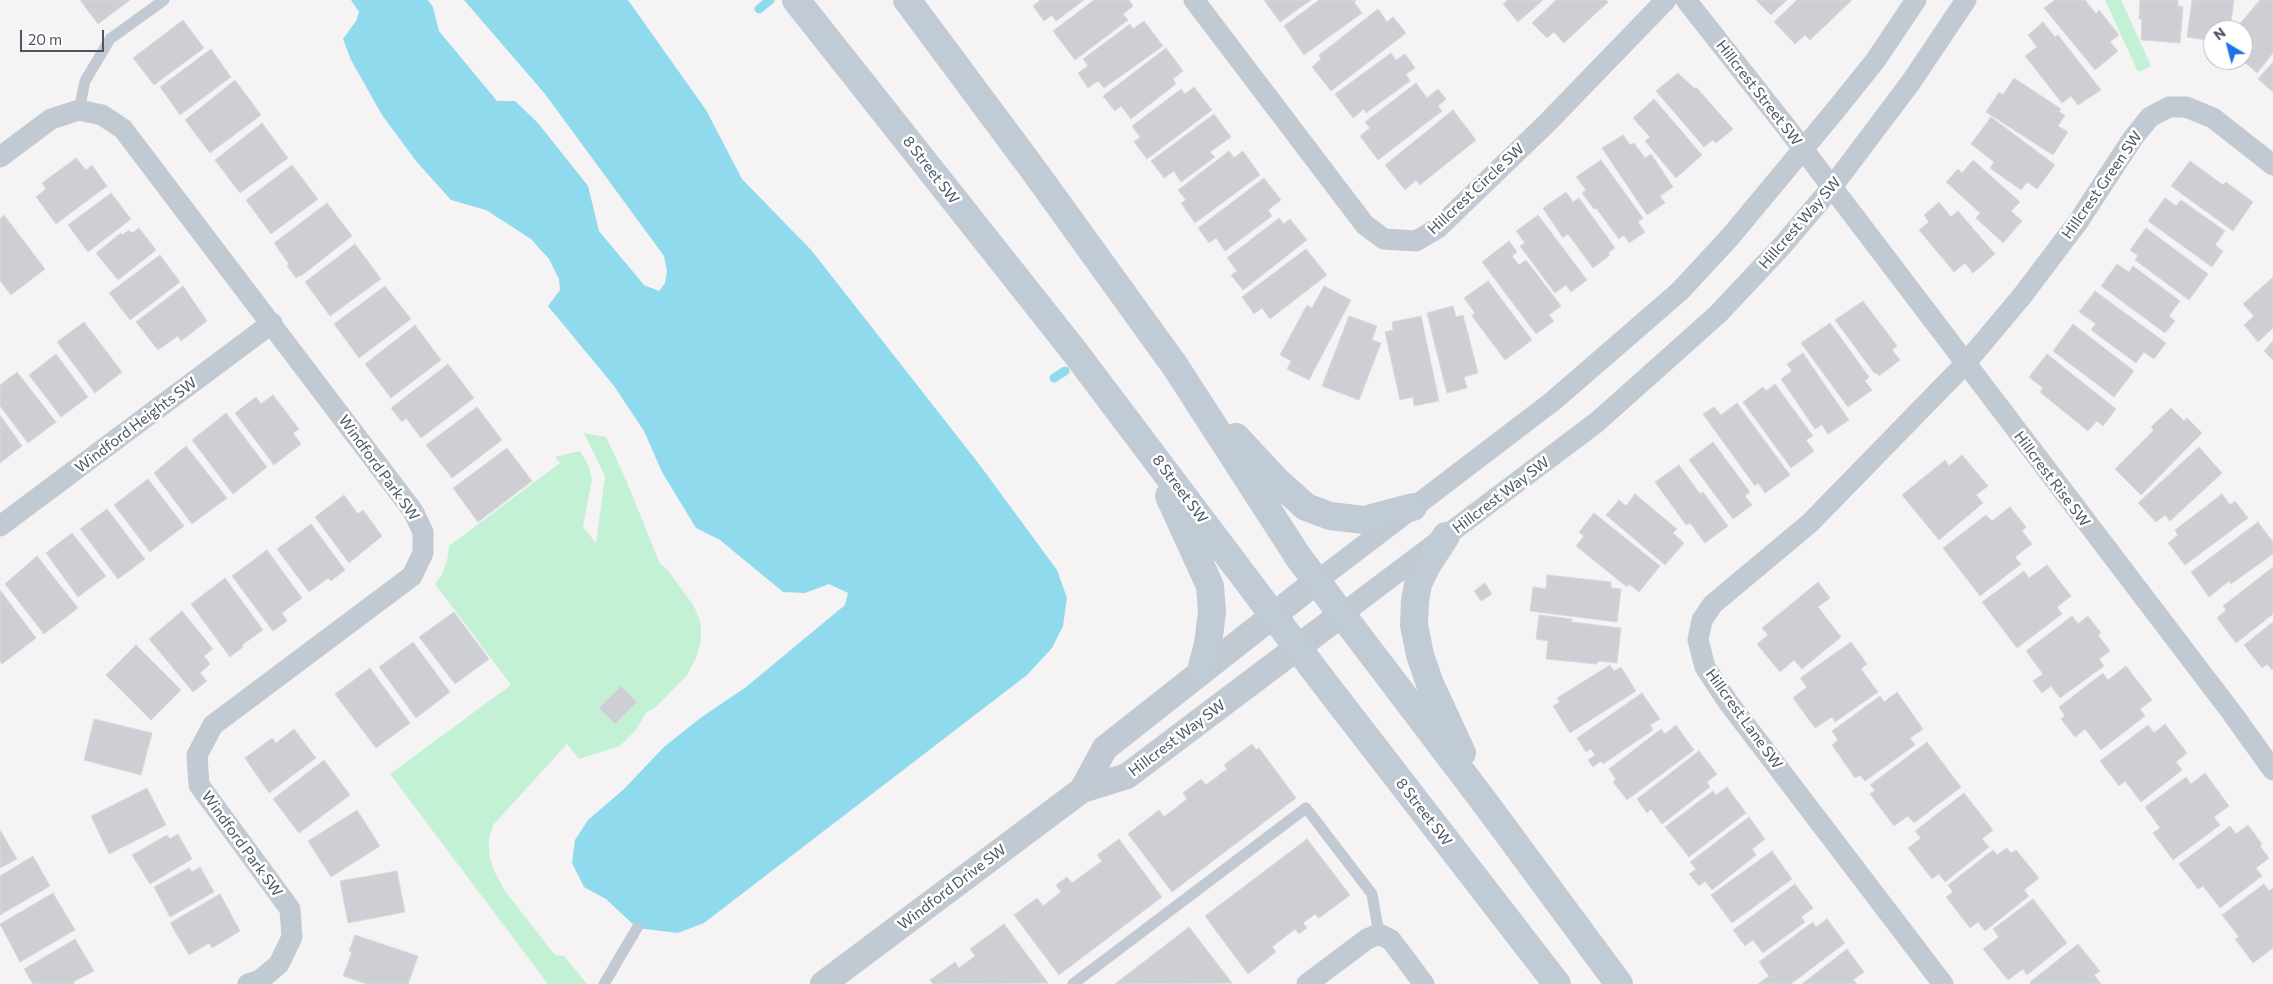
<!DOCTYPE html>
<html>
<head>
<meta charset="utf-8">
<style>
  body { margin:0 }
  #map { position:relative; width:2273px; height:984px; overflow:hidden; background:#f5f3f3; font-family:Commissioner,sans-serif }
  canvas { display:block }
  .north { position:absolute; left:2203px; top:20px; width:50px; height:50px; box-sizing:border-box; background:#fff; border:1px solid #b7bbc0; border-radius:50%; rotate:323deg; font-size:14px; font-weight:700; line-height:20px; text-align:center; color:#4a5661 }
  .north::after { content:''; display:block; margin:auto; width:18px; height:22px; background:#1a73e8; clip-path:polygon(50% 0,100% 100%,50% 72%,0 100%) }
  .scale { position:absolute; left:20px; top:30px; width:84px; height:22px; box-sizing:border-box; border:2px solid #4a5661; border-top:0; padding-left:6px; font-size:15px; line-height:18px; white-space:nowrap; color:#4a5661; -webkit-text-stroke:4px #fff; paint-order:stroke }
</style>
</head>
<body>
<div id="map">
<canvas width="2273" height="984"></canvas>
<div class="north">N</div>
<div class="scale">20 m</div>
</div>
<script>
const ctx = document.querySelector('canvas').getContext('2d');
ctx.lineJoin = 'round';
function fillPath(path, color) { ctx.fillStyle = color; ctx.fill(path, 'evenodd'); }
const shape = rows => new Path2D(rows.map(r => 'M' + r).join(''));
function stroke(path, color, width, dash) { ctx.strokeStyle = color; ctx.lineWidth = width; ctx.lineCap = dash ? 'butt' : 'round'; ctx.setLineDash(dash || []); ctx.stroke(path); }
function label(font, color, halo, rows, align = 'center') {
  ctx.font = font + ' Commissioner,sans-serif'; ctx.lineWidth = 5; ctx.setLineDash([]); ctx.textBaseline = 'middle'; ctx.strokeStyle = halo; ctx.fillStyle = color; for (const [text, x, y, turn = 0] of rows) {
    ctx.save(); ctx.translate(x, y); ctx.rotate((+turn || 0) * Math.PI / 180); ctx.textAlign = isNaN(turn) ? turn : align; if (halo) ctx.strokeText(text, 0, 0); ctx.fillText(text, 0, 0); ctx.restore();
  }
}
const green = shape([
  [2105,0,2121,0,2151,66,2138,72],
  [584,433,606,437,626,480,660,564,666,568,694,606,701,624,701,641,696,658,687,675,656,707,646,713,636,730,620,746,579,759,567,744,494,824,489,838,489,853,493,869,505,891,555,955,564,956,587,984,548,984,390,774,511,685,435,584,441,576,447,561,449,546,560,463,555,457,580,451,588,465,592,479,583,527,596,543,605,476]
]);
const water = shape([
  [351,0,428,0,433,7,439,31,497,101,515,101,538,123,588,186,599,231,644,285,659,291,665,283,667,271,664,256,545,94,464,0,628,0,706,110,742,179,812,251,979,464,1057,570,1067,598,1063,626,1052,648,1027,675,704,923,678,933,637,928,606,899,584,887,572,863,575,840,588,820,624,789,664,747,699,719,746,687,845,605,848,593,829,584,805,593,783,592,720,540,696,528,662,472,644,431,614,386,548,306,560,290,559,279,549,259,531,239,486,210,451,200,416,161,382,115,351,60,343,39,356,21,359,12]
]);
const stream = shape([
  [759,9,770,0],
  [1054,378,1065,371]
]);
const building = shape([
  [80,0,130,0,98,24,80,0],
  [1040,0,1084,0,1056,21,1052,15,1044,21,1033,6,1040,0],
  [1094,0,1129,0,1133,6,1123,14,1128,20,1075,60,1053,31,1094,0],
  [1264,0,1311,0,1280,22,1264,0],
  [1319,0,1356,0,1354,2,1362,13,1304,55,1284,26,1319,0],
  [1508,0,1543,0,1518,22,1503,4,1508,0],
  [1556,0,1606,0,1608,2,1564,43,1554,32,1547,38,1532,23,1556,0],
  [1756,0,1787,0,1771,15,1756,0],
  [1797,0,1852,0,1810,40,1805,35,1795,44,1774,22,1797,0],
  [2055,0,2085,0,2096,14,2099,10,2119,35,2110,42,2118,51,2095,70,2044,8,2055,0],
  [2140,0,2178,0,2178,6,2183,7,2180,43,2141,40,2142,19,2139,19,2140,0],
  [2192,0,2234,0,2230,28,2220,26,2220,30,2213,30,2213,41,2187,37,2192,0],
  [2260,0,2273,0,2273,53,2257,73,2242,60,2243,30,2239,30,2241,27,2239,25,2260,0],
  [1378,9,1387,22,1393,17,1406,33,1331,91,1312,67,1321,59,1319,55,1378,9],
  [183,20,204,48,154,85,133,58,183,20],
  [1144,21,1163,46,1104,88,1098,81,1088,88,1078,73,1088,66,1083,59,1130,24,1133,29,1144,21],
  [2043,22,2055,37,2058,35,2101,90,2078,105,2071,96,2062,103,2025,56,2037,47,2028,35,2043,22],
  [1166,48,1183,71,1173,79,1176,84,1131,119,1121,106,1115,111,1103,96,1166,48],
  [211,49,231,77,180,115,160,87,211,49],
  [1391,53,1396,60,1405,54,1415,68,1406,74,1410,81,1366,113,1364,109,1353,118,1335,94,1391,53],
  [2273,62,2273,92,2258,79,2273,62],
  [1678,73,1695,89,1696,87,1733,129,1716,143,1713,140,1704,147,1656,91,1678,73],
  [2014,78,2061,109,2059,112,2065,115,2058,126,2068,132,2053,155,1986,112,1999,92,2003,95,2014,78],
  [235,80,261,115,210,153,185,120,235,80],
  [1416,83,1427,98,1438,89,1446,99,1438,106,1442,111,1378,160,1360,136,1370,128,1365,122,1416,83],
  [1194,87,1212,110,1147,159,1134,142,1140,137,1132,126,1181,89,1185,94,1194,87],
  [1654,99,1702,155,1676,178,1645,141,1650,137,1633,118,1654,99],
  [1453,110,1476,140,1420,185,1416,180,1405,190,1385,165,1453,110],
  [1214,114,1231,137,1210,152,1215,157,1181,182,1174,171,1164,178,1151,161,1214,114],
  [1991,117,2055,165,2037,189,2027,182,2021,190,1990,168,1994,162,1971,144,1991,117],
  [262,123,288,158,240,193,215,160,262,123],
  [1623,135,1630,145,1634,143,1645,158,1651,154,1673,187,1660,196,1665,203,1647,215,1602,148,1623,135],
  [1229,151,1234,158,1243,151,1260,175,1195,223,1181,203,1186,200,1178,190,1229,151],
  [76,158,86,170,92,165,107,186,56,224,36,197,46,189,42,183,76,158],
  [1601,160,1643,218,1638,222,1645,232,1629,243,1624,235,1619,239,1596,208,1594,209,1582,193,1586,190,1576,177,1601,160],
  [1973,160,2020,202,2011,211,2022,221,2003,243,1976,218,1980,213,1946,182,1958,169,1962,173,1973,160],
  [2190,161,2223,185,2226,182,2253,202,2233,231,2171,186,2190,161],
  [292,165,318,199,271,234,246,200,292,165],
  [1264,178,1281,200,1268,210,1272,216,1225,251,1216,238,1209,243,1198,228,1264,178],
  [1566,192,1573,202,1579,198,1615,248,1608,253,1610,255,1593,268,1568,234,1563,238,1543,208,1566,192],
  [111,193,131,219,88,252,68,225,111,193],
  [2165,198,2176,206,2181,200,2225,231,2215,245,2223,251,2212,267,2148,221,2165,198],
  [1939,202,1951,217,1958,211,1995,254,1973,273,1965,263,1954,272,1919,230,1929,222,1924,215,1939,202],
  [327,203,352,236,301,276,300,275,296,278,287,266,289,264,274,243,327,203],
  [4,215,45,269,11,295,0,281,0,219,4,215],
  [1538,215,1587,280,1571,292,1566,285,1555,293,1520,246,1525,243,1516,231,1538,215],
  [1279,218,1284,224,1290,219,1307,240,1243,290,1231,275,1237,271,1227,258,1279,218],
  [139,228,156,250,118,280,96,253,121,233,122,235,129,230,132,233,139,228],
  [2146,228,2208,274,2189,300,2135,260,2138,256,2130,250,2146,228],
  [1509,241,1517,252,1512,256,1519,265,1526,260,1561,306,1549,315,1554,321,1536,334,1482,262,1509,241],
  [355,244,381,279,330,316,305,282,355,244],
  [1306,249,1327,275,1270,319,1262,308,1254,314,1242,297,1306,249],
  [160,255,180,282,130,320,109,293,160,255],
  [2117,264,2129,272,2133,266,2180,301,2169,316,2175,321,2165,333,2101,286,2117,264],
  [2273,277,2273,328,2258,342,2244,325,2254,316,2243,304,2273,277],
  [1488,281,1532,340,1505,360,1472,316,1475,313,1464,298,1488,281],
  [183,286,207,321,181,341,178,336,158,350,136,322,183,286],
  [385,286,411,319,359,358,334,324,385,286],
  [1324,286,1351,300,1309,380,1287,369,1291,361,1280,355,1307,305,1312,308,1324,286],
  [2095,291,2166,343,2154,359,2144,352,2136,363,2091,330,2096,324,2079,312,2095,291],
  [1863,301,1897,346,1892,350,1900,360,1879,376,1877,373,1875,374,1835,320,1863,301],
  [1453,306,1456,317,1463,315,1478,373,1464,377,1467,388,1447,393,1427,313,1453,306],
  [1349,316,1377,326,1372,340,1381,343,1359,400,1322,386,1349,316],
  [1421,316,1439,401,1414,406,1413,397,1400,400,1385,332,1393,330,1392,322,1421,316],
  [84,322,122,372,95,393,57,342,84,322],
  [1830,323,1869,377,1865,381,1872,390,1848,407,1801,343,1830,323],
  [2073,324,2134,371,2114,397,2053,351,2073,324],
  [415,325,441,360,391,398,365,364,415,325],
  [2273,341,2273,360,2264,351,2273,341],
  [1803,353,1849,420,1828,434,1822,425,1815,429,1781,379,1792,371,1787,364,1803,353],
  [56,354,88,397,61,417,29,375,56,354],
  [2047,354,2116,409,2103,426,2097,421,2088,431,2040,392,2043,388,2029,377,2047,354],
  [448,364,474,398,421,438,406,418,402,422,391,408,448,364],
  [17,372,56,422,28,443,0,406,0,385,17,372],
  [1775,384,1813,436,1806,440,1814,451,1791,468,1743,402,1763,387,1766,391,1775,384],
  [273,395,299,429,293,433,301,444,274,465,235,413,256,397,261,404,273,395],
  [1737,403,1790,475,1765,493,1758,483,1755,486,1703,414,1714,407,1721,415,1737,403],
  [477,407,502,440,452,478,426,445,477,407],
  [2171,408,2184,421,2187,418,2202,433,2141,495,2115,469,2154,430,2151,427,2171,408],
  [226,413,267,467,233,494,192,440,226,413],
  [0,415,22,446,0,463,0,415],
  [1713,442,1750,492,1745,496,1752,505,1733,519,1689,460,1713,442],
  [186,446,227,498,192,524,154,473,186,446],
  [2199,447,2222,473,2170,521,2165,515,2156,522,2138,503,2199,447],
  [507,448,532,481,478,522,453,488,507,448],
  [1962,455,1988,486,1976,495,1983,503,1939,540,1902,495,1945,460,1949,466,1962,455],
  [1679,465,1700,494,1703,492,1728,526,1705,543,1690,523,1686,525,1655,482,1679,465],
  [148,479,184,526,150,552,114,505,148,479],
  [1635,494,1677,529,1673,533,1684,543,1665,565,1606,515,1619,500,1626,506,1635,494],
  [2222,494,2230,505,2235,501,2248,518,2185,565,2168,543,2178,535,2175,530,2222,494],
  [344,495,358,514,363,510,382,536,349,563,315,517,344,495],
  [2010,507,2026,527,2022,531,2032,544,2015,557,2021,564,1980,596,1943,548,1986,515,1992,521,2010,507],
  [107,509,145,559,118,579,80,529,107,509],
  [1594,513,1660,566,1639,592,1629,584,1627,587,1576,546,1584,536,1579,532,1594,513],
  [2258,522,2273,542,2273,554,2231,584,2229,581,2209,597,2191,572,2258,522],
  [311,524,345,570,331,581,328,578,309,592,277,549,311,524],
  [72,533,106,576,78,597,46,553,72,533],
  [267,550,302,598,282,613,287,621,273,631,232,576,267,550],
  [37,556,78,608,44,634,5,584,37,556],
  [2047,565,2071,596,2057,607,2062,614,2017,648,1982,602,2024,571,2029,578,2047,565],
  [2273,567,2273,614,2236,643,2217,618,2226,610,2223,606,2273,567],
  [1547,575,1611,582,1611,588,1621,589,1617,622,1530,611,1533,587,1546,589,1547,575],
  [225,578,263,630,242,645,243,647,230,657,191,604,225,578],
  [1818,582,1830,598,1818,607,1841,637,1802,669,1794,660,1780,672,1757,644,1768,635,1762,628,1818,582],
  [1485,583,1492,594,1481,601,1474,591,1485,583],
  [0,590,36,638,2,664,0,661,0,590],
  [182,611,213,649,204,656,210,664,200,673,207,681,193,692,149,639,182,611],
  [454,612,489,659,455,684,419,637,454,612],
  [1539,615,1572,619,1572,622,1621,628,1617,663,1598,661,1597,664,1546,659,1548,641,1536,639,1539,615],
  [2072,616,2078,624,2088,616,2101,633,2098,635,2110,651,2099,659,2104,666,2060,698,2051,686,2042,693,2033,681,2043,674,2026,651,2072,616],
  [2273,622,2273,669,2272,670,2267,664,2262,668,2244,645,2273,622],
  [413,642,450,692,416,718,379,667,413,642],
  [1851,642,1867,664,1861,669,1878,692,1835,722,1832,717,1815,728,1793,698,1807,687,1800,678,1851,642],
  [136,645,181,690,151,720,106,675,136,645],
  [1610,665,1614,671,1621,667,1636,691,1570,733,1553,706,1560,702,1557,698,1610,665],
  [2126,666,2152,700,2140,709,2145,716,2101,750,2085,729,2075,737,2061,719,2065,716,2059,707,2103,673,2108,680,2126,666],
  [370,668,410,723,376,748,335,694,370,668],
  [621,686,637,702,615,724,599,708,621,686],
  [1897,692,1923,729,1910,738,1915,745,1865,781,1860,775,1855,778,1832,745,1838,740,1832,731,1880,696,1884,702,1897,692],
  [1642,693,1660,719,1650,725,1653,730,1603,764,1601,761,1593,767,1588,760,1595,755,1591,749,1586,752,1577,738,1642,693],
  [94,719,152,733,141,775,84,760,94,719],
  [2165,724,2187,753,2176,762,2182,770,2141,802,2125,781,2119,786,2100,761,2148,725,2154,733,2165,724],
  [1676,725,1694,750,1627,800,1613,782,1616,779,1609,769,1661,729,1665,734,1676,725],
  [294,729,316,758,269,793,245,758,272,738,276,743,294,729],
  [1927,742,1961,787,1914,823,1908,816,1894,826,1870,794,1875,790,1870,785,1927,742],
  [1252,744,1256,750,1259,748,1296,798,1172,892,1128,834,1159,810,1164,817,1187,799,1183,793,1201,779,1206,785,1227,769,1224,765,1252,744],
  [1699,751,1717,774,1707,782,1710,787,1662,824,1651,809,1647,813,1637,799,1699,751],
  [324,760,350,795,299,833,273,799,324,760],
  [2205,773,2229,806,2214,817,2220,825,2173,860,2153,833,2160,828,2145,807,2186,777,2191,784,2205,773],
  [1727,787,1746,813,1689,857,1665,827,1713,791,1716,795,1727,787],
  [147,788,166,825,109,854,91,816,147,788],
  [1964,793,1993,830,1982,839,1989,847,1945,882,1939,874,1932,879,1908,848,1921,838,1915,831,1964,793],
  [357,810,380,846,331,877,308,841,357,810],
  [1749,817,1765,839,1752,849,1756,855,1712,890,1705,881,1699,886,1689,874,1696,869,1690,862,1749,817],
  [2248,825,2262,844,2260,846,2269,858,2256,868,2262,876,2220,908,2203,886,2198,889,2179,864,2230,826,2236,834,2248,825],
  [0,830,17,859,0,868,0,830],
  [178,834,192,859,150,884,132,855,167,835,170,839,178,834],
  [1119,839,1162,897,1059,975,1014,915,1037,898,1043,906,1061,892,1056,885,1067,877,1072,883,1102,861,1097,855,1119,839],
  [1307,839,1350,895,1319,918,1315,914,1303,923,1307,928,1299,934,1295,929,1272,947,1276,952,1248,974,1205,916,1307,839],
  [2007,848,2011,853,2016,850,2039,878,2024,890,2029,896,1985,931,1978,922,1970,928,1946,897,1953,892,1948,885,1993,850,1997,855,2007,848],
  [1772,851,1792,879,1732,923,1711,895,1772,851],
  [33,856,50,886,0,915,0,876,33,856],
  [200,867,214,892,170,917,154,887,189,868,192,872,200,867],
  [397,871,405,912,348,923,340,881,397,871],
  [1795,884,1813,908,1801,917,1805,922,1763,953,1753,940,1745,946,1733,930,1795,884],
  [2264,884,2269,891,2273,888,2273,948,2253,963,2235,939,2239,937,2222,915,2264,884],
  [53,893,75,930,20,962,0,924,53,893],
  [220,894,240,931,212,948,209,943,189,955,170,923,220,894],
  [2033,899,2067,943,2027,975,2023,969,2008,980,1983,949,1999,937,1993,929,2033,899],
  [1827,919,1845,943,1791,984,1758,984,1769,976,1759,962,1813,922,1816,927,1827,919],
  [1004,924,1048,983,933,984,930,980,955,962,959,968,975,956,970,949,1004,924],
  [1189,927,1232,983,1115,984,1189,927],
  [355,935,418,956,408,984,367,984,343,976,352,952,349,951,355,935],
  [75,939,94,971,73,982,74,984,33,984,24,969,75,939],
  [2078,944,2100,971,2094,975,2101,984,2031,984,2030,982,2078,944],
  [1847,949,1864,972,1853,980,1857,984,1802,984,1847,949]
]);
const service = shape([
  [79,110,85,81,110,39,164,0],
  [604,984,637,928],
  [1073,984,1306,808,1372,894,1379,934]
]);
const minor = shape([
  [1194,0,1365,225,1384,239,1416,241,1438,228,1547,123,1666,0],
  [1686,0,1787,128,2232,713,2273,770],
  [0,157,51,119,79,110,102,115,123,129,413,511,423,532,423,553,412,576,213,725,197,755,199,785,290,909,292,937,279,964,260,980,248,984],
  [0,526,272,323],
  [1317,581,1553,401,1680,291,1730,237,1834,112,1875,61,1916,0],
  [1342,614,1597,422,1718,314,1782,246,1832,187,1911,82,1966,0],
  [1307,984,1367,939,1379,934,1391,940,1424,984],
  [1943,984,1728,702,1705,667,1698,640,1702,620,1713,604,1810,523,1965,364,2022,296,2078,222,2133,138,2150,117,2169,107,2186,107,2213,118,2273,165]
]);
const tertiary = shape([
  [1082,790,1105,748,1317,581],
  [823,984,1082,790,1127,776,1342,614]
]);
const secondary = shape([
  [796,0,1074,351,1319,676,1557,984],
  [907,0,1035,172,1175,366,1299,558,1486,804,1619,984],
  [1236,437,1278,482,1306,507,1330,516,1364,520,1413,507],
  [1169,496,1210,586,1212,612,1208,644,1201,671],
  [1446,536,1427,565,1418,584,1415,601,1414,625,1420,655,1430,684,1462,753]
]);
const streetNames = [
  ["Hillcrest Street SW",1759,93,52],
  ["8 Street SW",931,170,52],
  ["Hillcrest Green SW",2102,185,-55],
  ["Hillcrest Circle SW",1476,189,-43],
  ["Hillcrest Way SW",1800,223,-49],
  ["Windford Heights SW",136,425,-37],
  ["Windford Park SW",379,468,54],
  ["Hillcrest Rise SW",2052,479,53],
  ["8 Street SW",1180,489,53],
  ["Hillcrest Way SW",1501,495,-37],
  ["Hillcrest Lane SW",1744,719,54],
  ["Hillcrest Way SW",1177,738,-37],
  ["8 Street SW",1424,812,52],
  ["Windford Park SW",242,844,54],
  ["Windford Drive SW",952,887,-37]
];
fillPath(green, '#c3f1d5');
fillPath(water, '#90daee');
stroke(stream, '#90daee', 9);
fillPath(building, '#cdcfd5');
stroke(building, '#d7d9de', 1);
stroke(service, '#c1cad2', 11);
stroke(minor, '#c1cad2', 21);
stroke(tertiary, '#c1cad2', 26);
stroke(secondary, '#c1cbd6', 28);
label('15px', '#4a5661', '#fff', streetNames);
</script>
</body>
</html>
